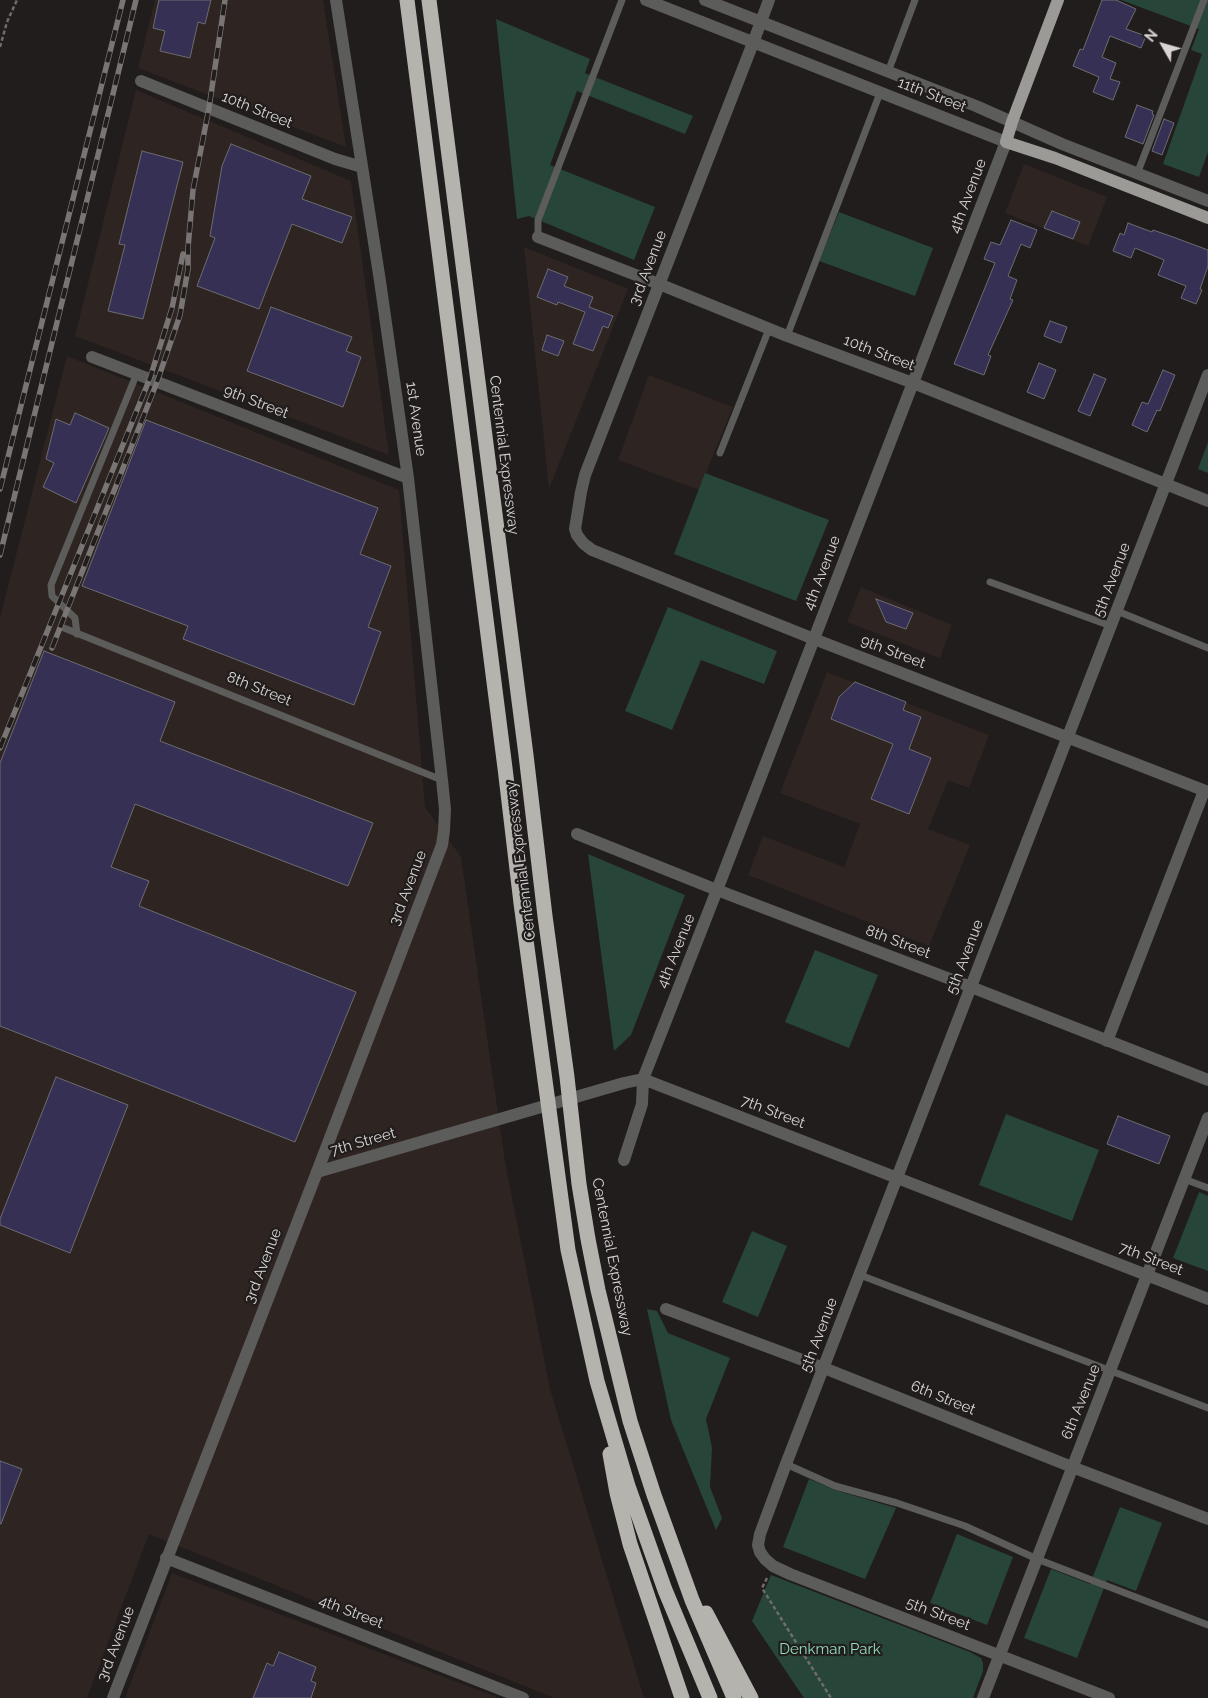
<!DOCTYPE html>
<html>
<head>
<meta charset="utf-8">
<style>
  body { margin:0 }
  #map { position:relative; width:1208px; height:1698px; overflow:hidden; background:#211d1c; font-family:Raleway,sans-serif }
  canvas { display:block }
  .north { position:absolute; left:1138px; top:20px; width:50px; height:50px; -webkit-text-stroke:4px #211d1c; paint-order:stroke; rotate:308deg; font-size:14px; font-weight:700; line-height:20px; text-align:center; color:#d8d5d4 }
  .north::after { content:''; display:block; margin:auto; width:18px; height:22px; background:#d8d5d4; clip-path:polygon(50% 0,100% 100%,50% 72%,0 100%) }
</style>
</head>
<body>
<div id="map">
<canvas width="1208" height="1698"></canvas>
<div class="north">N</div>
</div>
<script>
const ctx = document.querySelector('canvas').getContext('2d');
ctx.lineJoin = 'round';
function fillPath(path, color) { ctx.fillStyle = color; ctx.fill(path, 'evenodd'); }
const shape = rows => new Path2D(rows.map(r => 'M' + r).join(''));
function stroke(path, color, width, dash) { ctx.strokeStyle = color; ctx.lineWidth = width; ctx.lineCap = dash ? 'butt' : 'round'; ctx.setLineDash(dash || []); ctx.stroke(path); }
function label(font, color, halo, rows, align = 'center') {
  ctx.font = font + ' Raleway,sans-serif'; ctx.lineWidth = 4.5; ctx.setLineDash([]); ctx.textBaseline = 'middle'; ctx.strokeStyle = halo; ctx.fillStyle = color; for (const [text, x, y, turn = 0] of rows) {
    ctx.save(); ctx.translate(x, y); ctx.rotate((+turn || 0) * Math.PI / 180); ctx.textAlign = isNaN(turn) ? turn : align; if (halo) ctx.strokeText(text, 0, 0); ctx.fillText(text, 0, 0); ctx.restore();
  }
}
const built = shape([
  [155,0,323,0,346,147,138,68],
  [136,90,351,181,389,455,75,336],
  [1024,164,1107,197,1088,246,1005,213],
  [524,247,628,289,549,489],
  [67,356,399,490,425,807,461,857,505,1162,550,1389,644,1698,554,1698,149,1534,87,1698,0,1698,0,618],
  [649,375,733,407,699,490,618,460],
  [861,587,952,625,940,658,847,622],
  [827,672,989,735,969,788,948,780,928,829,970,845,929,946,748,875,763,836,844,867,860,824,780,793],
  [172,1573,499,1698,125,1698]
]);
const green = shape([
  [1121,0,1208,0,1208,152,1199,177,1163,164,1202,54,1191,50,1199,29],
  [496,19,590,59,585,73,693,116,685,134,577,91,550,165,655,207,634,260,529,216,517,219],
  [839,212,933,248,915,296,819,261],
  [1208,442,1208,473,1198,469],
  [705,473,829,520,796,601,674,554],
  [668,607,777,651,764,684,701,660,672,730,625,711],
  [588,854,685,895,631,1035,614,1051],
  [815,950,878,975,849,1048,785,1022],
  [1006,1114,1099,1150,1072,1221,979,1185],
  [1199,1192,1208,1196,1208,1271,1173,1258],
  [752,1231,787,1246,758,1317,722,1302],
  [647,1309,657,1311,668,1333,730,1358,706,1419,712,1448,710,1487,722,1518,716,1530,671,1420],
  [809,1479,835,1490,896,1508,865,1579,783,1547],
  [1120,1507,1162,1523,1136,1591,1107,1580,1077,1658,1024,1638,1051,1569,1090,1584],
  [957,1534,1013,1557,987,1625,930,1603],
  [771,1575,970,1652,981,1658,983,1663,983,1671,973,1698,804,1698,752,1621]
]);
const building = shape([
  [159,0,211,0,205,24,198,22,190,58,160,51,165,31,153,28,159,0],
  [1102,0,1116,0,1136,9,1126,29,1146,36,1141,48,1110,36,1102,57,1116,63,1110,79,1120,82,1113,100,1093,92,1099,77,1073,66,1080,49,1083,50,1102,0],
  [1137,105,1153,111,1152,114,1154,115,1143,144,1125,137,1137,105],
  [1164,119,1174,123,1162,155,1152,151,1164,119],
  [231,144,311,176,302,199,352,217,342,243,292,224,259,309,197,286,215,238,210,236,222,166,231,144],
  [142,151,183,162,143,319,108,311,125,245,119,244,142,151],
  [1052,211,1080,222,1073,239,1044,228,1052,211],
  [1011,220,1037,230,1030,248,1021,244,1008,276,1017,280,1010,299,1013,300,988,355,991,356,984,375,954,364,995,263,984,259,991,242,1000,245,1011,220],
  [1128,223,1152,232,1153,230,1173,237,1208,250,1208,266,1200,289,1202,290,1196,304,1181,298,1186,286,1158,275,1164,260,1135,248,1131,258,1113,251,1120,233,1124,235,1128,223],
  [548,269,568,277,564,286,593,297,589,307,613,316,608,328,603,326,593,351,573,344,585,312,558,302,557,305,537,297,548,269],
  [271,307,352,337,346,351,361,357,343,407,247,371,271,307],
  [1050,321,1067,327,1061,343,1044,336,1050,321],
  [547,335,564,341,558,356,542,350,547,335],
  [1039,363,1056,370,1044,399,1027,392,1039,363],
  [1163,370,1175,375,1160,411,1157,410,1147,432,1132,425,1142,402,1148,404,1163,370],
  [1094,374,1106,379,1090,416,1078,411,1094,374],
  [75,413,109,428,76,503,43,487,54,463,46,459,56,419,70,425,75,413],
  [146,420,378,508,360,554,391,566,368,627,381,632,354,705,183,639,188,626,82,586,146,420],
  [876,599,913,613,906,629,886,622,876,599],
  [44,651,175,702,160,741,373,823,348,886,135,804,111,867,149,881,139,906,356,992,295,1142,0,1026,0,763,44,651],
  [855,682,906,702,903,710,921,717,909,749,931,758,909,814,871,799,893,744,831,719,839,697,855,682],
  [56,1077,128,1105,70,1253,0,1225,0,1219,56,1077],
  [1118,1116,1170,1136,1159,1164,1107,1144,1118,1116],
  [0,1461,22,1469,1,1524,0,1524,0,1461],
  [279,1652,316,1667,311,1681,316,1683,311,1698,253,1698,267,1663,273,1666,279,1652]
]);
const path = shape([
  [0,47,7,22,17,0],
  [767,1578,762,1588,831,1698]
]);
const service = shape([
  [888,72,915,0],
  [1137,174,1204,0],
  [538,237,538,220,622,0],
  [787,336,880,93],
  [720,453,769,329],
  [990,582,1111,626],
  [1117,611,1208,648],
  [64,628,442,780],
  [77,634,75,618,52,596,51,585,137,373],
  [1184,1179,1208,1188],
  [860,1275,1208,1408],
  [786,1464,835,1486,897,1503,965,1526,1037,1559,1208,1625]
]);
const minor = shape([
  [753,43,585,475,581,492,575,529,577,535,583,543,592,550,814,639],
  [141,81,335,159,362,167],
  [538,237,659,284,787,336,913,383,1208,501],
  [92,357,408,478],
  [577,834,717,890,971,987,1208,1080],
  [1107,1041,1204,791],
  [624,1160,642,1104,643,1079,1208,1299],
  [666,1309,824,1368,1072,1467,1208,1519],
  [166,1558,523,1698],
  [113,1698,317,1172,442,845,444,831,445,809,442,780,408,478,380,281,336,0],
  [983,1698,1208,1118],
  [1109,1698,790,1574,773,1566,765,1559,760,1552,758,1545,760,1534,786,1464,1208,375]
]);
const tertiary = shape([
  [705,0,976,106,1062,144,1208,201],
  [753,43,769,0],
  [814,639,1208,792],
  [317,1172,624,1083,643,1079,717,890,1006,142,646,0]
]);
const primary = shape([
  [1058,0,1012,122,1006,142,1055,158,1208,218]
]);
const motorway = shape([
  [407,0,505,768,521,903,568,1250,597,1381,628,1486,665,1590,710,1698],
  [429,0,526,755,545,916,567,1077,579,1184,588,1239,598,1290,630,1421,654,1495,692,1600,734,1698],
  [610,1454,617,1493,630,1544,682,1698],
  [706,1613,751,1698]
]);
const rail = shape([
  [0,489,123,0],
  [0,555,136,0],
  [52,648,157,382,180,315,188,269,188,248,193,190,209,108,225,0],
  [0,748,150,378,172,308,183,254]
]);
const streetNames = [
  ["11th Street",932,95,21],
  ["10th Street",257,110,22],
  ["4th Avenue",968,196,-69],
  ["3rd Avenue",648,268,-69],
  ["10th Street",879,353,21],
  ["9th Street",256,402,21],
  ["1st Avenue",416,419,82],
  ["Centennial Expressway",504,455,83],
  ["4th Avenue",822,573,-69],
  ["5th Avenue",1112,580,-69],
  ["9th Street",893,652,21],
  ["8th Street",259,689,22],
  ["Centennial Expressway",521,861,-97],
  ["3rd Avenue",408,888,-69],
  ["8th Street",898,942,21],
  ["4th Avenue",676,951,-68],
  ["5th Avenue",965,957,-69],
  ["7th Street",773,1112,21],
  ["7th Street",363,1142,-16],
  ["Centennial Expressway",612,1257,79],
  ["7th Street",1151,1259,21],
  ["3rd Avenue",263,1266,-69],
  ["5th Avenue",819,1335,-69],
  ["6th Street",943,1398,22],
  ["6th Avenue",1081,1402,-68],
  ["4th Street",351,1612,21],
  ["5th Street",938,1614,21],
  ["3rd Avenue",116,1644,-69]
];
const parkNames = [
  ["Denkman Park",830,1649]
];
fillPath(built, '#2e2421');
fillPath(green, '#274538');
fillPath(building, '#353054');
stroke(building, '#6d6c71', 1);
stroke(path, '#6f6c6b', 2.5, [4, 2.5]);
stroke(service, '#5c5c5a', 7);
stroke(minor, '#5c5c5a', 12);
stroke(tertiary, '#5c5c5a', 12);
stroke(primary, '#9b9a96', 12);
stroke(motorway, '#b4b3ae', 15);
stroke(rail, '#797574', 5.5);
stroke(rail, '#211d1c', 4, [11]);
label('15px', '#d8d5d4', '#211d1c', streetNames);
label('15px', '#91dfbd', '#211d1c', parkNames);
</script>
</body>
</html>
